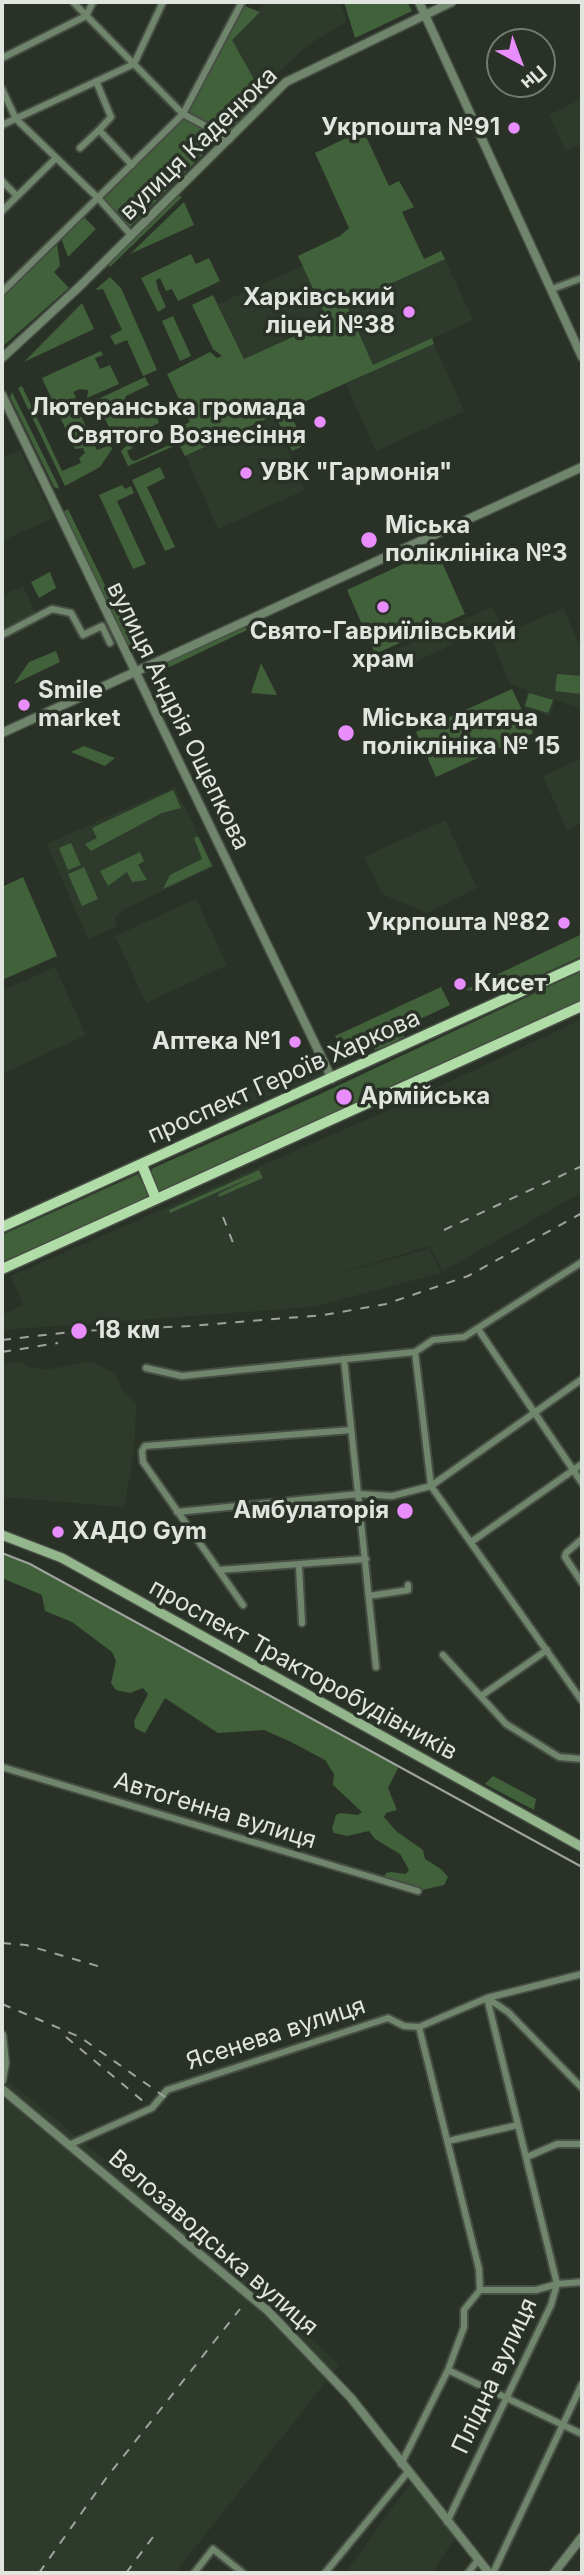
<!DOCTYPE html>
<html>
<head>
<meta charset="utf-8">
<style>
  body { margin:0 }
  #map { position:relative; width:584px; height:2575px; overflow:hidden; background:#2a3228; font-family:Inter,sans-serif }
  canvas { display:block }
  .frame { position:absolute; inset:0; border:4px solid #e0e5df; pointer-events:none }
  .north { position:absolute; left:486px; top:28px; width:70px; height:70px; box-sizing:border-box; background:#2a3228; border:2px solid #737a71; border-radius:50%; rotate:139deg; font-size:19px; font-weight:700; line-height:28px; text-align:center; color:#e0e5df }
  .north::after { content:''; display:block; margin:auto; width:24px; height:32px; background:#e98dfd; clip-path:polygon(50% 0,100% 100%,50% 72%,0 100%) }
</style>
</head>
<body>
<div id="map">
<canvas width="584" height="2575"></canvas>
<div class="frame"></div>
<div class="north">Пн</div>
</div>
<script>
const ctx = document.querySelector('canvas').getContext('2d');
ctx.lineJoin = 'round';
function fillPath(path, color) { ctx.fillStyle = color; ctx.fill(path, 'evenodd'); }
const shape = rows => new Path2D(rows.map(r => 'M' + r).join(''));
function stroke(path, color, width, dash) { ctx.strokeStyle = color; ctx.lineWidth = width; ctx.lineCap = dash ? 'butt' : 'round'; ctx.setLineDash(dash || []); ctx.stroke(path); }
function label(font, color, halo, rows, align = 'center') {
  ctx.font = font + ' Inter,sans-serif'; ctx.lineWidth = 7; ctx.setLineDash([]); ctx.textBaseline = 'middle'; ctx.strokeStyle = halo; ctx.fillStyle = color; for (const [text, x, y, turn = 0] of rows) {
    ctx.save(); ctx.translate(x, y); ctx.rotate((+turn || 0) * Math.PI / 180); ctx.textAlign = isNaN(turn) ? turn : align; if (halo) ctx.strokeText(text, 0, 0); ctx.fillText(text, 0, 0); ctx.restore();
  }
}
const built = shape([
  [267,2,340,2,347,21,311,43,257,91,229,37],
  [581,99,582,144,566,151,549,115],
  [445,259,473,320,373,365,346,304],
  [303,266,328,321,244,359,218,304],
  [434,344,464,411,376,451,346,384],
  [273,417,305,490,218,529,186,456],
  [20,450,53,518,2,541,2,457],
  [23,586,37,616,2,632,2,596],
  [492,607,500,623,395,671,387,654],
  [563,608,582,651,582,708,555,700,550,716,523,708,528,690,510,684,492,640],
  [582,758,582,823,567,830,543,776],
  [175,787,214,867,122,910,115,918,116,927,88,939,47,844],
  [445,820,477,888,427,913,382,894,364,857],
  [196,899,227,965,146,1003,115,936],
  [55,967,86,1035,2,1074,2,991],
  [582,1019,582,1192,443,1271,429,1246,327,1277,429,1249,441,1273,312,1307,2,1330,2,1315,23,1305,11,1276,413,1099],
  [319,1058,326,1073,247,1105,248,1109,219,1122,212,1108],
  [20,1361,29,1367,46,1370,85,1362,98,1364,115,1374,122,1390,136,1403,134,1452,124,1507,2,1497,2,1365],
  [2,2060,7,2080,246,2275,339,2365,175,2573,2,2573],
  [411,2482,456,2536,432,2573,354,2573,349,2568]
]);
const green = shape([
  [344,2,407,2,412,11,355,38],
  [237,3,260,12,232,40,264,97,227,133,189,115,184,108],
  [182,118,221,137,130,227,104,199],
  [363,130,389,186,399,181,414,207,402,212,424,259,441,251,445,259,346,304,373,365,432,338,434,344,288,409,305,445,292,451,275,415,185,456,179,444,128,466,121,451,125,447,131,444,133,448,127,451,131,460,135,461,171,444,175,440,171,431,190,422,167,374,210,352,217,358,222,356,213,349,192,305,213,295,244,359,328,321,298,256,340,236,349,228,315,153],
  [177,195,182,197,110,267,108,264],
  [184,202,194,225,130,254],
  [83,216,96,229,68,257,61,238],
  [57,243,60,266,54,272,69,288,2,347,2,296],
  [191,254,196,264,209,258,220,281,178,301,172,289,166,291,160,278,156,280,158,289,166,307,158,312,141,278],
  [110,277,121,288,157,370,143,376,127,340,115,345,110,336,122,330,103,289,95,290],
  [82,303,94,329,24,362],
  [173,316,191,356,180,361,162,321],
  [101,351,103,355,95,358,100,369,110,365,119,384,87,398,88,390,80,389,73,392,76,397,72,402,56,409,42,378],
  [145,377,149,385,126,396,124,401,128,410,145,402,148,406,153,404,159,423,121,441,115,440,96,400],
  [22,386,62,471,81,463,79,458,85,453,83,448,75,449,60,417,91,404,94,411,91,412,89,407,79,412,97,450,110,445,112,449,100,467,65,486,18,388],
  [12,392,58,485,59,489,54,487,10,397],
  [160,467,165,478,147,487,175,547,165,551,132,480],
  [122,485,125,489,131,486,134,493,117,501,146,564,133,569,99,495],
  [68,509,133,643,128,646,63,512],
  [436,549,465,614,375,654,347,590],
  [50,572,56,588,39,598,31,582],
  [244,624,247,630,155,674,152,668],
  [56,651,60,662,14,684,29,662],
  [261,663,277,695,251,693],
  [557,674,582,676,582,694,555,691],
  [512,689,533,733,436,777,416,732],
  [529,693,553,700,548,713,525,706],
  [84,746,115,758,105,766,71,752],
  [173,790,181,808,162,813,91,851,85,844,97,838,92,828],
  [198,836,212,866,163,889,170,875,202,859,194,838],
  [71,843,81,865,68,870,59,848],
  [140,852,144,861,138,865,147,880,132,882,127,872,108,886,100,871],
  [84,867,98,899,82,906,68,874],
  [23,877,57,956,2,980,2,887],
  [582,934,582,956,503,992,465,990],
  [582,971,582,1000,162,1192,158,1190,151,1172,153,1168,316,1096],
  [441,987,450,1005,401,1028,404,1037,399,1039,400,1042,375,1050,371,1041,344,1053,335,1036],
  [259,1170,263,1178,219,1197,218,1194,257,1175,170,1213,169,1210],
  [138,1174,148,1194,146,1199,2,1262,2,1235],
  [2,1553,30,1564,399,1766,388,1788,397,1810,386,1813,384,1817,396,1831,423,1850,425,1859,441,1869,448,1877,444,1885,418,1891,383,1878,386,1873,391,1872,406,1874,409,1870,400,1854,375,1839,369,1831,347,1836,334,1833,332,1829,336,1815,340,1813,358,1815,362,1812,333,1785,334,1774,325,1760,289,1741,264,1730,218,1733,165,1698,145,1733,135,1728,134,1721,148,1694,143,1688,130,1693,116,1690,111,1683,116,1661,112,1652,72,1622,45,1611,42,1595,2,1578],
  [493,1776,536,1799,534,1810,485,1784]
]);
const minor = shape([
  [73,2,183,114,230,139],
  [2,58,86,16,93,2],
  [96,81,111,117,99,130,132,165],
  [2,89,16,119,99,199,132,236],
  [2,125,134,64,163,2],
  [80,148,99,130],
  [2,181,17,196],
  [2,211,56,158],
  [552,289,582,278],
  [2,292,183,114,242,2],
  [2,635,52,609,71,613,83,635,102,626,110,643],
  [478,1329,582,1483],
  [415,1352,431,1486,582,1701],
  [344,1359,376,1667],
  [146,1368,182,1376,415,1352,433,1340,464,1337,582,1262],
  [177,1512,359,1494,392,1496,431,1486,582,1379],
  [582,1539,566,1553,565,1557,582,1583],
  [471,1542,582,1464],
  [299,1566,302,1623],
  [219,1570,366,1559],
  [369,1596,408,1590,408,1585],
  [243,1605,143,1462,142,1451,145,1446,351,1430],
  [443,1655,506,1724,559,1757,582,1759],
  [481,1696,547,1650],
  [2,1767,418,1891],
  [487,1998,508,2012,582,2088],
  [448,2141,518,2125],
  [71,2144,152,2108,167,2090,388,2018,404,2026,419,2027,487,1998,582,1974],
  [527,2157,557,2144,582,2144],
  [480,2290,536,2290,557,2284,582,2282],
  [448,2370,582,2434],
  [401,2464,448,2370,464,2327,464,2310,480,2290,479,2269,419,2027],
  [447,2522,551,2305,557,2284,487,1998],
  [194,2573,213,2549,243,2573],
  [325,2573,407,2473],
  [468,2573,478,2560],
  [493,2573,582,2384]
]);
const tertiary = shape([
  [419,2,582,357],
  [2,358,79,287,286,82,452,2],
  [2,395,332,1079],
  [2,733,582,467],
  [2,2035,5,2063,2,2080],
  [2,2089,268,2311,351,2398,489,2573],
  [554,2573,582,2537]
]);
const secondary = shape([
  [2,1535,62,1558,582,1847]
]);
const primary = shape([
  [142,1165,156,1199],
  [2,1227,582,964],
  [2,1269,582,1006]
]);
const tram = shape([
  [2,1553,30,1564,582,1867]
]);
const rail = shape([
  [223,1217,235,1248],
  [444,1230,582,1166],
  [2,1340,79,1331,190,1326,324,1315,386,1304,468,1276,582,1213],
  [2,1352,58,1343],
  [2,1943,26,1945,101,1967],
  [2,2004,80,2037,172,2102],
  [66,2037,144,2102],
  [39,2573,107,2477,240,2309],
  [126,2573,156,2533]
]);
const markers = [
  [514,128,7,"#e98dfd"],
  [409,312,7,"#e98dfd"],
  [320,422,7,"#e98dfd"],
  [246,473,7,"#e98dfd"],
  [369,540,9,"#e98dfd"],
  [383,607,7,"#e98dfd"],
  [24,705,7,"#e98dfd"],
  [346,733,9,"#e98dfd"],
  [564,923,7,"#e98dfd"],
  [460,984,7,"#e98dfd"],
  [295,1042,7,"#e98dfd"],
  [344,1097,9,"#e98dfd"],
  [79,1331,9,"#e98dfd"],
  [405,1511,9,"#e98dfd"],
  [58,1532,7,"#e98dfd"]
];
const poiNames = [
  ["Укрпошта №91",500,128,"right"],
  ["Харківський",395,298,"right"],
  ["ліцей №38",395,326,"right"],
  ["Лютеранська громада",306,408,"right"],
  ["Святого Вознесіння",306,436,"right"],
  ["УВК \"Гармонія\"",260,473],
  ["Міська",385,526],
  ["поліклініка №3",385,554],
  ["Свято-Гавриїлівський",383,632,"center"],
  ["храм",383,660,"center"],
  ["Smile",38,691],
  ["market",38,719],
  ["Міська дитяча",362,719],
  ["поліклініка № 15",362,747],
  ["Укрпошта №82",550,923,"right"],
  ["Кисет",474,984],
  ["Аптека №1",281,1042,"right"],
  ["Армійська",360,1097],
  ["18 км",95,1331],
  ["Амбулаторія",389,1511,"right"],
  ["ХАДО Gym",72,1532]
];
const streetNames = [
  ["вулиця Каденюка",199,144,-44],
  ["вулиця Андрія Ощепкова",178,716,64],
  ["проспект Героїв Харкова",284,1077,-24],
  ["проспект Тракторобудівників",303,1670,29],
  ["Автоґенна вулиця",215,1811,17],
  ["Ясенева вулиця",276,2034,-18],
  ["Велозаводська вулиця",213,2243,41],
  ["Плідна вулиця",495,2376,-65]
];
fillPath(built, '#2e3b2c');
fillPath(green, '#41613b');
stroke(minor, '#474f45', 10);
stroke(tertiary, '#474f45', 11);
stroke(secondary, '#474f45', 12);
stroke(primary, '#474f45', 13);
stroke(minor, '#70866c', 6);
stroke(tertiary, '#70866c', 8);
stroke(secondary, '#94b68d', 9);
stroke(primary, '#b0dca7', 10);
stroke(tram, '#9ea49d', 2);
stroke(rail, '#9ea49d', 2, [9, 9]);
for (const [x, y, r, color] of markers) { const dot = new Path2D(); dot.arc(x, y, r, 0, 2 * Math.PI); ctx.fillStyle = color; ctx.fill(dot); stroke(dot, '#2a3228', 2.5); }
label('bold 24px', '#e0e5df', '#2a3228', poiNames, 'left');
label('24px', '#e0e5df', '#2a3228', streetNames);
</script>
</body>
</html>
